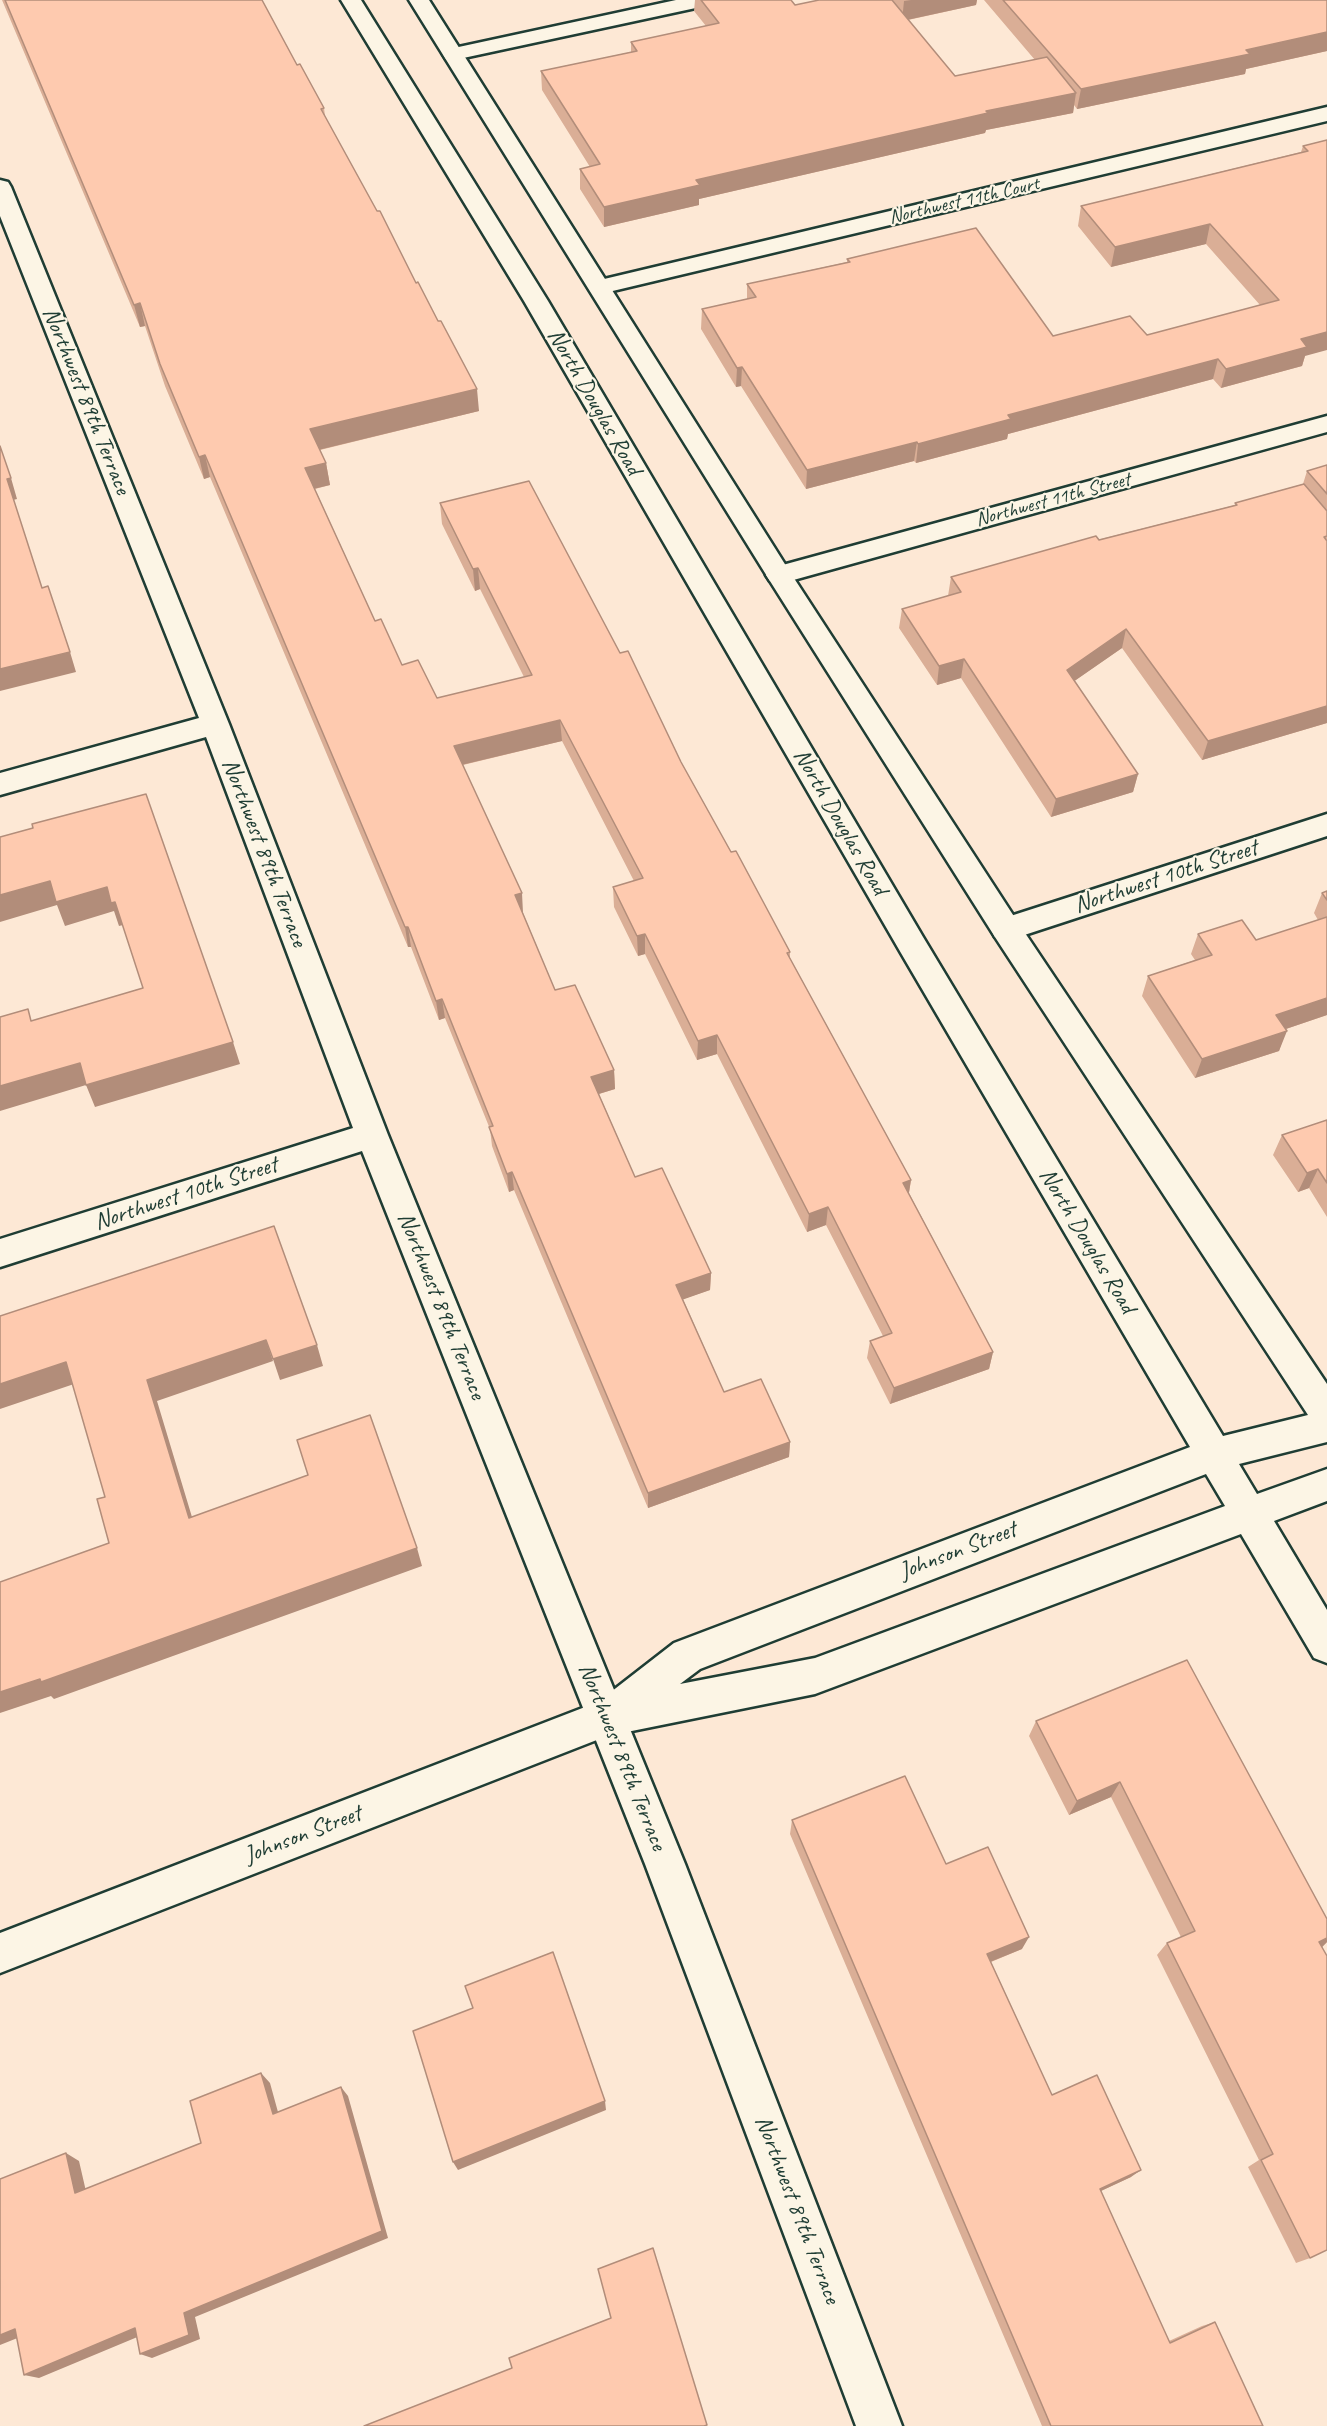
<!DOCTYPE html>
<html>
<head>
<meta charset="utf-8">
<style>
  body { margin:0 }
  canvas { display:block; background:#fde8d5 }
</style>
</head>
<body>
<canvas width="1327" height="2426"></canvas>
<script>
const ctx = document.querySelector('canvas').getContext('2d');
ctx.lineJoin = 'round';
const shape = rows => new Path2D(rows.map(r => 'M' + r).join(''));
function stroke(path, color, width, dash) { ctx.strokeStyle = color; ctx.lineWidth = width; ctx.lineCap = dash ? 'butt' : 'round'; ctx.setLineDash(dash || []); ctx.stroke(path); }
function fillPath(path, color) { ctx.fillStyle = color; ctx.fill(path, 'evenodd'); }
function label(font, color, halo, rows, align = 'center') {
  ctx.font = font + ' Caveat,sans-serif'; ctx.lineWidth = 4.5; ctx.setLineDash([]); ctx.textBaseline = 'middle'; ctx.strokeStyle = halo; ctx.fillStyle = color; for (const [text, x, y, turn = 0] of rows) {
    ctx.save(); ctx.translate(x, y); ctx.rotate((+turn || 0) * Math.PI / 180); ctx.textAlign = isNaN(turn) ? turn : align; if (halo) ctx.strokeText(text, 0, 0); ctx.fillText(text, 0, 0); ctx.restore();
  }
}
const street = shape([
  [676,0,715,0,712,4,705,6,454,60,446,59,443,54,446,49,454,48,676,0],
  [1327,107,1327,121,600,294,592,292,588,287,592,282,600,280,1327,107],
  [0,180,8,182,11,187,229,724,388,1135,685,1864,902,2426,856,2426,645,1864,362,1151,0,1267,0,1239,353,1128,206,737,0,795,0,773,199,718,0,216,0,180],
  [1327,416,1327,432,779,584,770,581,766,575,770,569,779,566,1327,416],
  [1327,814,1327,836,1006,941,995,937,991,929,995,921,1327,814]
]);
const secondary = shape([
  [341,0,361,0,548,301,923,937,1223,1436,1308,1415,995,937,770,581,409,0,429,0,788,569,1017,921,1327,1384,1327,1442,1239,1464,1257,1494,1327,1469,1327,1501,1274,1521,1327,1610,1327,1663,1314,1658,1241,1534,815,1694,607,1736,0,1973,0,1933,598,1702,674,1643,1190,1447,901,953,524,301,341,0],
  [1206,1474,1225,1506,815,1658,680,1684,700,1669,1206,1474]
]);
const wall = shape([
  [2,0,262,0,297,65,324,108,325,116,479,411,320,450,326,463,330,485,315,489,375,621,402,665,437,698,524,677,480,589,475,591,442,524,440,503,620,653,731,852,790,952,790,958,911,1180,909,1193,993,1352,989,1369,890,1404,867,1358,870,1341,883,1336,826,1225,807,1232,717,1054,697,1060,645,954,638,956,614,907,613,887,634,881,562,741,463,765,523,913,555,990,614,1070,615,1089,599,1094,635,1177,711,1273,710,1290,683,1299,724,1392,790,1442,789,1457,648,1508,514,1190,509,1192,492,1146,490,1129,445,1018,439,1020,411,947,408,947,210,477,204,479,165,386,145,326,140,327],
  [695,0,791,0,795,5,819,0,977,0,976,5,908,20,955,76,1035,60,984,0,1327,0,1327,51,1246,69,1245,74,1077,109,1074,105,1073,113,986,130,985,133,699,199,699,205,604,227,580,189,580,169,590,167,542,90,541,71,631,52,631,42,706,26,694,11],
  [1327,140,1305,356,1302,366,1221,388,1213,379,1008,434,1007,439,916,463,914,461,806,489,741,386,736,387,701,329,702,309,747,299,747,284,847,262,847,259,1053,336,1147,335,1260,305,1206,244,1111,267,1078,226,1081,206,1301,152,1303,146],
  [1327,465,1327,723,1202,760,1122,648,1074,681,1138,774,1133,792,1051,817,961,678,937,685,899,628,902,609,948,596,951,577,1235,505,1235,503,1303,484,1307,471],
  [1327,891,1327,1015,1286,1029,1279,1051,1195,1078,1142,996,1148,976,1195,960,1191,954,1198,934,1256,940,1318,920,1314,913,1322,893],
  [1327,1120,1327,1217,1309,1188,1298,1192,1273,1155,1282,1135],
  [1036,1721,1327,1919,1327,1942,1322,1947,1310,2258,1296,2263,1248,2167,1259,2160,1157,1955,1167,1943,1181,1937,1111,1797,1069,1815,1029,1736],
  [792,1820,946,1864,1022,1949,991,1962,1052,2095,1131,2177,1101,2191,1169,2341,1202,2326,1215,2322,1263,2426,1042,2426,790,1834]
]);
const shadedWall = shape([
  [911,0,977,0,976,5,902,21,904,1],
  [1327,32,1327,51,1246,69,1245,74,1077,109,1081,89,1246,50],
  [1076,93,1073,113,986,130,985,133,699,199,699,205,604,227,604,207,696,180,986,111],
  [1210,224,1206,244,1111,267,1115,247],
  [140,303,145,326,140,327,134,305],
  [1327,332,1327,350,1305,356,1302,366,1221,388,1226,369,1301,339],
  [1218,359,1213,379,1008,434,1007,439,916,463,918,444,1008,415],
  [742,367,741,386,736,387,737,368],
  [477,389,479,411,314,451,310,429],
  [917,442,914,461,806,489,807,470],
  [205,455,210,477,204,479,199,457],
  [326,463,330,485,309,490,305,468],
  [11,478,17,499,13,500,7,479],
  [478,568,480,589,475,591,473,569],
  [1126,629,1122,648,1063,689,1067,670],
  [70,652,76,672,0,691,0,669],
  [964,659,961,678,937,685,939,666],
  [1327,706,1327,723,1202,760,1208,741],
  [560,720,562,741,457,766,454,746],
  [1138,774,1133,792,1051,817,1056,799],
  [50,881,107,887,115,902,123,925,119,926,114,911,65,926,57,905,0,922,0,895],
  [522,893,523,913,517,915,515,895],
  [405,927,408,927,411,947,408,947],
  [645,934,645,954,638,956,637,936],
  [1327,998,1327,1015,1268,1035,1276,1015],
  [442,999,445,1018,439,1020,436,1001],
  [1287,1031,1279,1051,1195,1078,1202,1059],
  [717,1035,717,1054,697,1060,698,1041],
  [233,1042,240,1064,95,1107,86,1085,0,1111,0,1086,80,1063],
  [614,1070,615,1089,592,1096,591,1077],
  [1318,1169,1309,1188,1298,1192,1307,1173],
  [512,1172,514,1190,509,1192,507,1174],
  [911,1180,908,1198,903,1183],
  [828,1207,826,1225,807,1232,809,1214],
  [711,1273,710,1290,676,1302,676,1285],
  [266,1340,273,1361,157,1401,198,1537,189,1518,147,1380],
  [317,1345,323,1366,280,1380,273,1359],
  [993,1352,989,1369,890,1404,894,1388],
  [66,1362,77,1383,0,1409,0,1384],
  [790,1442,789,1457,648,1508,648,1493],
  [417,1548,422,1566,54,1699,51,1696,0,1713,0,1692],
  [1120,1782,1111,1797,1069,1815,1077,1801],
  [1029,1937,1022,1949,980,1966,987,1954],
  [1327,1938,1327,1942,1322,1947,1319,1942],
  [261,2073,270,2083,281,2123,273,2114],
  [341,2087,348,2096,388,2238,195,2317,200,2339,152,2358,140,2354],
  [605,2101,606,2110,458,2170,453,2162],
  [66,2153,79,2161,88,2200,75,2193],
  [1141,2170,1131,2177,1090,2196,1100,2189],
  [135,2328,147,2333,39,2378,24,2375],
  [15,2329,30,2333,0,2345,0,2335]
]);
const building = shape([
  [5,0,262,0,297,65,300,64,324,108,321,109,377,211,380,211,416,283,418,282,438,321,441,321,477,389,310,429,326,463,305,468,375,621,381,619,402,665,418,660,437,698,532,675,478,568,473,569,440,503,529,481,620,653,628,651,681,762,731,852,736,851,790,952,787,953,911,1180,903,1183,993,1352,894,1388,870,1341,892,1333,828,1207,809,1214,717,1035,698,1041,645,934,637,936,613,887,643,878,560,720,454,746,522,893,515,895,555,990,575,985,614,1070,591,1077,635,1177,662,1168,711,1273,676,1285,724,1392,761,1379,790,1442,648,1493,512,1172,507,1174,489,1127,493,1126,442,999,436,1001,408,927,405,927,205,455,199,457,160,364,140,303,134,305,5,0],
  [701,0,791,0,795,5,819,0,892,0,955,76,1047,57,1076,93,986,111,988,113,696,180,700,185,604,207,580,169,600,164,541,71,637,51,631,42,719,23,701,0],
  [1003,0,1327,0,1327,32,1246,50,1250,54,1081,89,1003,0],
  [1327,140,1327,332,1301,339,1307,347,1226,369,1218,359,1008,415,1011,419,918,444,917,442,807,470,742,367,737,368,702,309,756,297,747,284,850,262,847,259,976,228,1053,336,1130,316,1147,335,1279,300,1210,224,1115,247,1081,206,1308,151,1303,146,1327,140],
  [0,446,11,478,7,479,42,588,48,586,70,652,0,669,0,446],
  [1327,465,1327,494,1307,471,1327,465],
  [1304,484,1327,511,1327,536,1324,537,1327,541,1327,706,1208,741,1126,629,1067,670,1138,774,1056,799,964,659,939,666,902,609,961,592,951,577,1096,536,1099,540,1237,505,1235,503,1304,484],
  [146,794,233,1042,86,1085,80,1063,0,1086,0,1017,28,1009,31,1021,143,988,115,902,111,903,107,887,56,902,50,881,0,895,0,837,33,828,32,824,146,794],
  [1327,891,1327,900,1322,893,1327,891],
  [1327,917,1327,998,1276,1015,1287,1031,1202,1059,1148,976,1212,955,1198,934,1242,920,1256,940,1327,917],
  [1327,1120,1327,1183,1318,1169,1307,1173,1282,1135,1327,1120],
  [274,1226,317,1345,273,1359,266,1340,147,1380,189,1518,308,1475,297,1440,370,1415,417,1548,41,1682,40,1679,0,1692,0,1582,109,1543,97,1499,105,1497,66,1362,0,1384,0,1316,274,1226],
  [1187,1660,1327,1919,1327,1938,1319,1942,1327,1956,1327,2250,1310,2258,1261,2160,1273,2154,1167,1943,1195,1931,1120,1782,1077,1801,1036,1721,1187,1660],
  [905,1776,946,1864,988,1847,1029,1937,987,1954,1052,2095,1097,2075,1141,2170,1100,2189,1170,2343,1215,2322,1263,2426,1051,2426,792,1820,905,1776],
  [553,1952,605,2101,453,2162,413,2031,473,2008,465,1986,553,1952],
  [261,2073,273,2114,341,2087,382,2231,184,2313,189,2335,140,2354,135,2328,24,2375,15,2329,0,2335,0,2179,66,2153,75,2193,201,2143,190,2101,261,2073],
  [653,2248,707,2425,704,2426,364,2426,512,2368,509,2358,611,2318,598,2269,653,2248]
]);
const farStreetnames = [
  ["Northwest 11th Court",964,201,-13],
  ["Northwest 11th Street",1053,500,-15]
];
const streetNames = [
  ["Northwest 89th Terrace",86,401,68],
  ["North Douglas Road",594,402,60],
  ["North Douglas Road",840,822,60],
  ["Northwest 89th Terrace",264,853,69],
  ["Northwest 10th Street",1166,877,-18],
  ["Northwest 10th Street",186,1194,-18],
  ["North Douglas Road",1087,1241,59],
  ["Northwest 89th Terrace",441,1306,68],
  ["Johnson Street",958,1551,-21],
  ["Northwest 89th Terrace",622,1757,68],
  ["Johnson Street",303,1835,-21],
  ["Northwest 89th Terrace",797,2210,69]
];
stroke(street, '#1f3d34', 5);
stroke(secondary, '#1f3d34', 5);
fillPath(street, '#fcf5e5');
fillPath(secondary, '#fcf5e5');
fillPath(wall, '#daae96');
fillPath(shadedWall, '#b28d7a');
fillPath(building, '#fecaaf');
stroke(building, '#b28d7a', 1.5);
label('20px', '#1f3d34', '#fcf5e5', farStreetnames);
label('24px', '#1f3d34', '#fcf5e5', streetNames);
</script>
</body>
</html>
